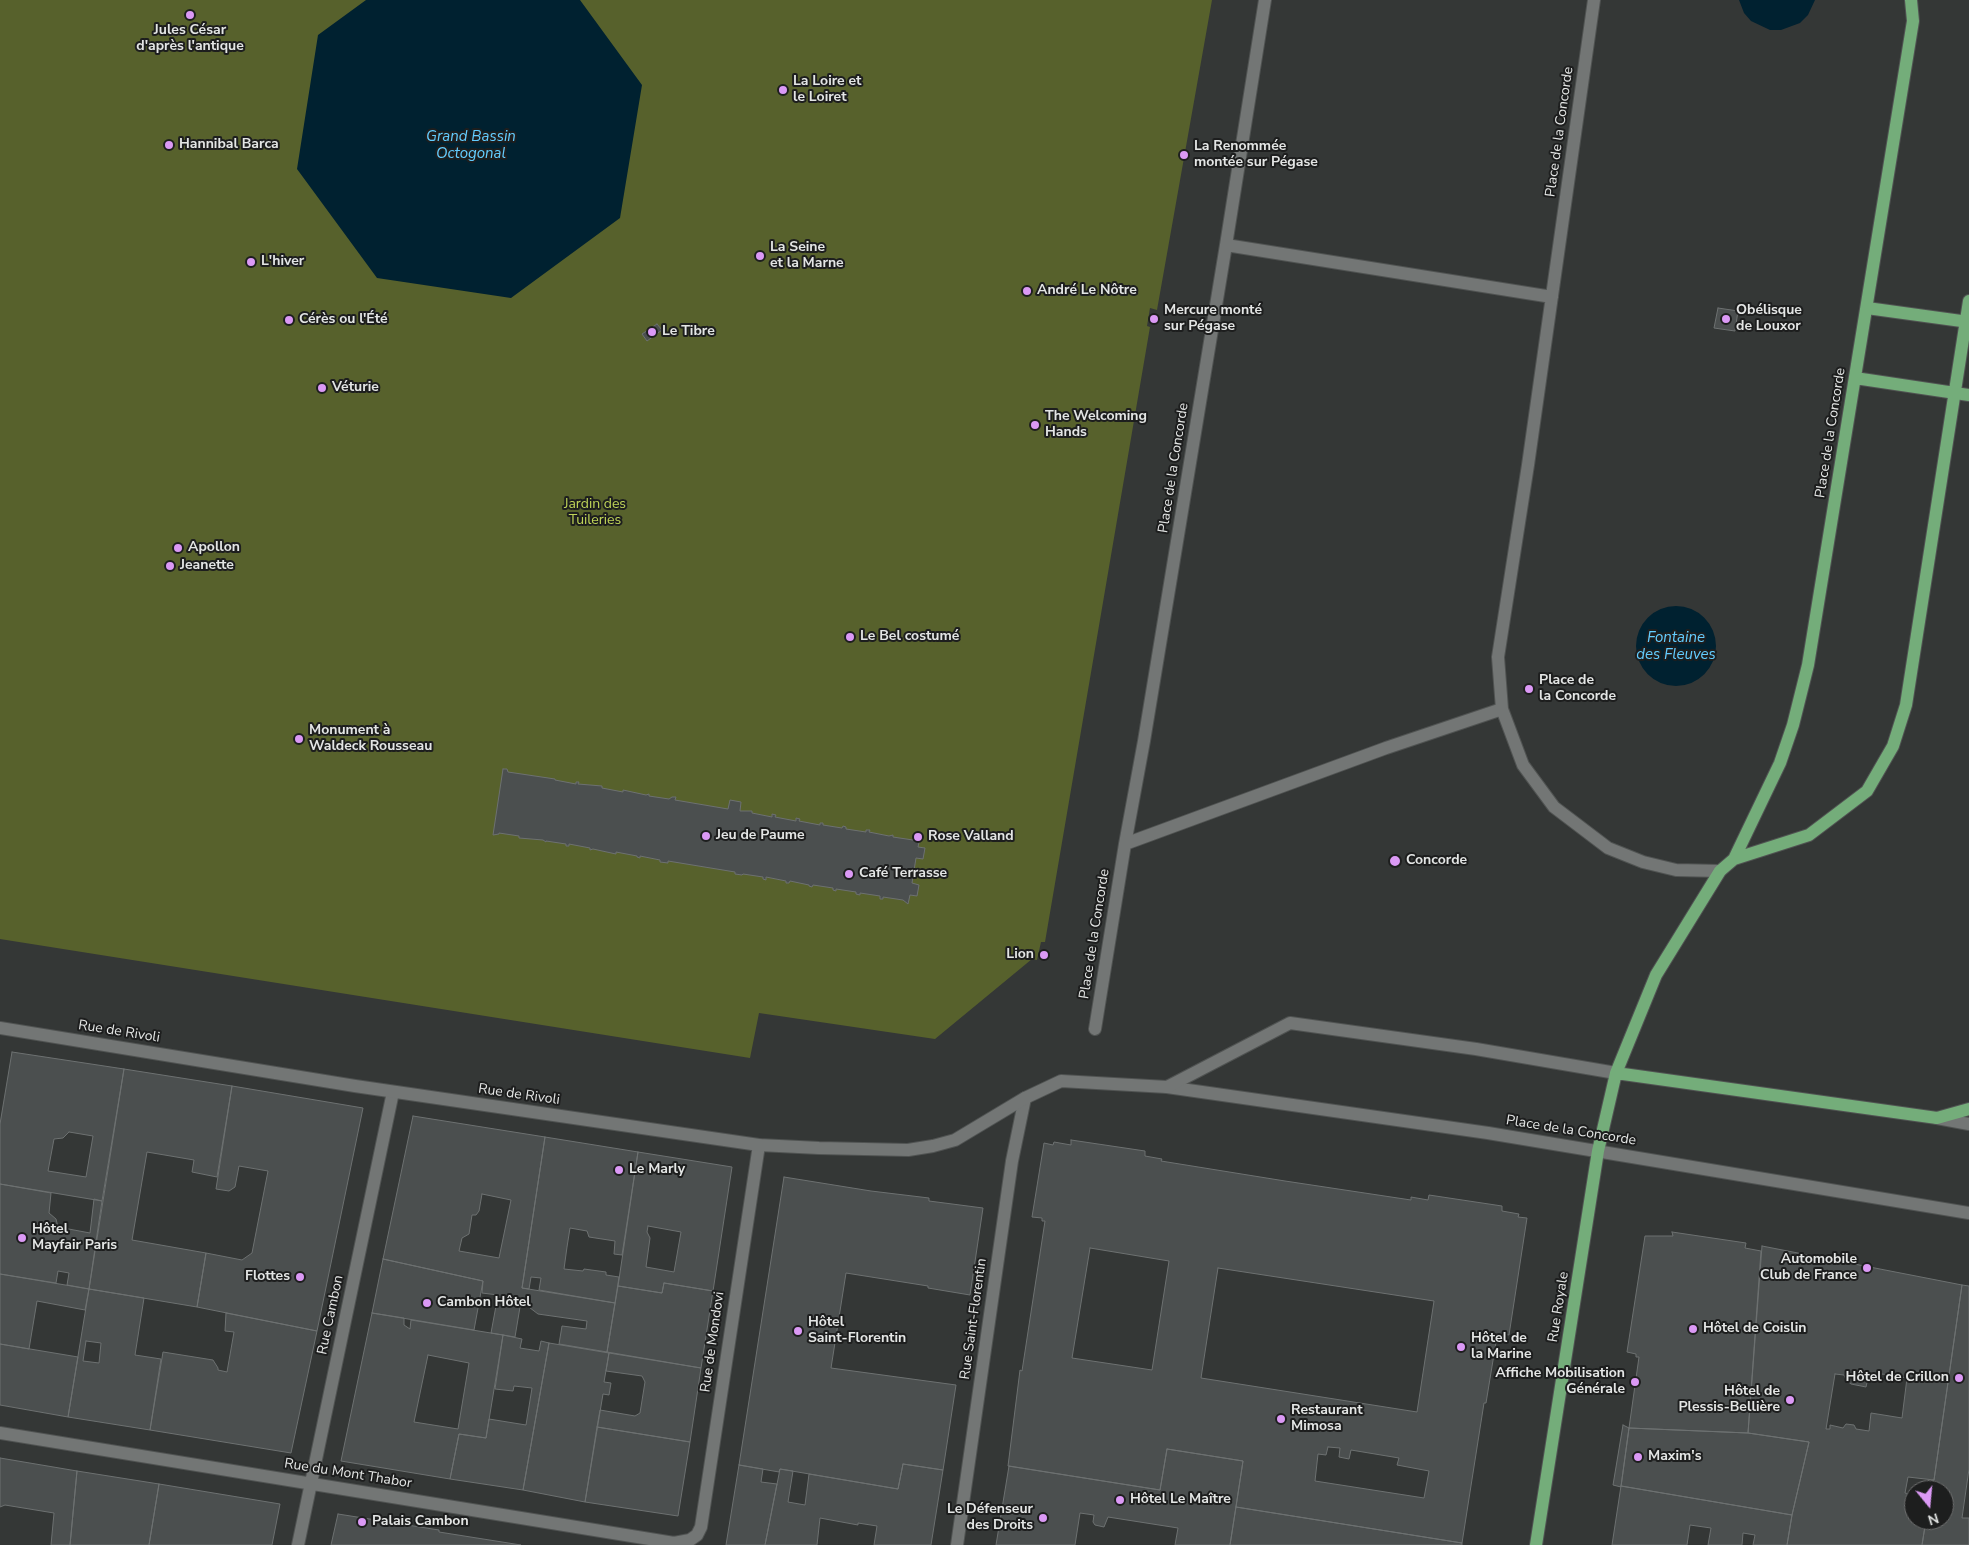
<!DOCTYPE html>
<html>
<head>
<meta charset="utf-8">
<style>
  body { margin:0 }
  #map { position:relative; width:1969px; height:1545px; overflow:hidden; background:#343736; font-family:"Nunito Sans",sans-serif }
  canvas { display:block }
  .north { position:absolute; left:1904px; top:1480px; width:50px; height:50px; box-sizing:border-box; background:#1d1e1e; border:1px solid #6d6e6e; border-radius:50%; rotate:163deg; font-size:14px; font-weight:700; line-height:20px; text-align:center; color:#e4e6e5 }
  .north::after { content:''; display:block; margin:auto; width:18px; height:22px; background:#db99f5; clip-path:polygon(50% 0,100% 100%,50% 72%,0 100%) }
</style>
</head>
<body>
<div id="map">
<canvas width="1969" height="1545"></canvas>
<div class="north">N</div>
</div>
<script>
const ctx = document.querySelector('canvas').getContext('2d');
ctx.lineJoin = 'round';
function fillPath(path, color) { ctx.fillStyle = color; ctx.fill(path, 'evenodd'); }
const shape = rows => new Path2D(rows.map(r => 'M' + r).join(''));
function stroke(path, color, width, dash) { ctx.strokeStyle = color; ctx.lineWidth = width; ctx.lineCap = dash ? 'butt' : 'round'; ctx.setLineDash(dash || []); ctx.stroke(path); }
function label(font, color, halo, rows, align = 'center') {
  ctx.font = font + ' "Nunito Sans",sans-serif'; ctx.lineWidth = 4; ctx.setLineDash([]); ctx.textBaseline = 'middle'; ctx.strokeStyle = halo; ctx.fillStyle = color; for (const [text, x, y, turn = 0] of rows) {
    ctx.save(); ctx.translate(x, y); ctx.rotate((+turn || 0) * Math.PI / 180); ctx.textAlign = isNaN(turn) ? turn : align; if (halo) ctx.strokeText(text, 0, 0); ctx.fillText(text, 0, 0); ctx.restore();
  }
}
const green = shape([
  [0,0,1212,0,1157,310,1150,308,1147,326,1150,327,1045,942,1041,942,1037,960,1032,959,935,1039,759,1013,750,1058,0,939]
]);
const water = shape([
  [366,0,580,0,642,85,620,218,511,298,377,278,297,169,318,35],
  [1739,0,1815,0,1808,15,1800,23,1781,30,1770,30,1751,21,1744,13],
  '1636 646a40 40 0 1 1 80 0a40 40 0 1 1-80 0Z'
]);
const building = shape([
  [1718,308,1738,311,1735,331,1714,328,1718,308],
  [657,324,662,330,647,341,642,334,657,324],
  [503,769,507,769,508,772,555,779,555,780,576,784,576,782,579,782,578,784,602,786,602,788,623,792,623,790,646,795,649,794,649,796,669,799,672,797,676,797,675,800,728,809,730,800,741,802,740,811,752,811,752,813,772,817,772,814,776,815,775,817,796,821,796,818,800,819,799,821,820,825,820,823,823,823,823,825,842,828,843,826,846,827,846,829,866,832,866,830,870,830,869,832,889,836,893,835,893,837,913,840,914,838,920,838,918,847,925,848,923,859,916,858,912,883,919,885,917,896,910,895,908,904,903,900,883,897,883,899,880,899,880,896,860,893,860,895,856,894,856,892,836,889,836,891,833,890,833,888,813,885,812,887,809,886,809,885,790,881,789,883,786,883,786,881,766,877,766,880,763,879,763,877,743,874,742,875,735,874,735,872,668,861,668,863,660,862,660,860,640,856,640,858,637,857,637,856,616,852,616,854,593,849,590,850,590,848,569,844,569,846,566,846,566,844,546,841,546,842,543,840,519,838,519,836,499,833,499,834,493,835,503,769],
  [12,1052,124,1069,102,1201,0,1184,0,1124,12,1052],
  [69,1132,93,1136,86,1177,48,1171,54,1139,63,1138,69,1132],
  [124,1069,232,1086,217,1177,192,1172,194,1160,147,1152,132,1240,206,1253,197,1307,89,1289,124,1069],
  [232,1086,363,1108,317,1331,197,1307,206,1253,242,1260,252,1253,268,1171,239,1166,235,1187,229,1191,216,1189,232,1086],
  [413,1116,545,1137,522,1288,615,1303,607,1352,559,1344,562,1326,586,1329,587,1321,538,1314,521,1301,515,1337,491,1333,498,1295,482,1293,483,1281,383,1259,413,1116],
  [482,1194,511,1200,499,1258,459,1251,462,1238,469,1234,472,1215,476,1215,479,1211,482,1194],
  [545,1137,638,1152,622,1255,614,1254,615,1241,589,1237,587,1231,570,1228,567,1247,564,1269,583,1271,584,1269,606,1272,606,1275,619,1277,615,1303,539,1290,541,1278,531,1277,529,1289,522,1288,545,1137],
  [1071,1140,1145,1151,1145,1156,1162,1159,1161,1161,1285,1181,1411,1200,1411,1197,1428,1200,1429,1195,1502,1206,1502,1211,1519,1214,1518,1217,1527,1218,1509,1335,1500,1334,1500,1336,1497,1336,1486,1403,1484,1403,1462,1543,1236,1507,1243,1461,1167,1449,1160,1490,1008,1466,1020,1370,1022,1371,1045,1221,1042,1221,1042,1218,1032,1217,1044,1143,1053,1145,1054,1142,1071,1145,1071,1140],
  [1090,1248,1169,1261,1152,1370,1072,1358,1090,1248],
  [1218,1268,1434,1301,1417,1412,1201,1378,1218,1268],
  [1328,1447,1340,1448,1339,1457,1349,1459,1351,1450,1399,1458,1397,1465,1429,1471,1424,1498,1315,1481,1318,1454,1326,1455,1328,1447],
  [638,1152,732,1167,713,1291,664,1283,662,1293,618,1286,638,1152],
  [648,1226,681,1232,674,1272,646,1267,650,1238,647,1232,648,1226],
  [784,1177,871,1191,929,1198,929,1201,983,1208,970,1295,928,1288,928,1286,846,1273,831,1368,956,1385,943,1470,903,1464,898,1489,780,1469,779,1472,739,1465,784,1177],
  [0,1184,51,1193,49,1213,56,1219,58,1227,90,1233,94,1199,102,1201,89,1289,67,1285,69,1273,58,1271,56,1283,0,1274,0,1184],
  [1672,1232,1746,1243,1745,1248,1761,1251,1748,1433,1629,1428,1639,1357,1636,1357,1636,1354,1627,1352,1645,1236,1673,1236,1672,1232],
  [1762,1246,1962,1285,1934,1480,1908,1477,1905,1493,1914,1495,1914,1520,1926,1520,1922,1545,1787,1545,1792,1515,1809,1442,1748,1433,1762,1246],
  [1835,1374,1844,1375,1846,1380,1851,1384,1866,1387,1868,1378,1880,1380,1882,1374,1907,1378,1902,1418,1871,1413,1869,1431,1856,1429,1854,1425,1846,1424,1843,1428,1830,1425,1830,1429,1826,1429,1835,1374],
  [383,1259,483,1281,474,1330,372,1313,383,1259],
  [0,1274,89,1289,85,1310,37,1301,29,1349,0,1344,0,1274],
  [664,1283,713,1291,701,1368,607,1352,618,1286,662,1293,664,1283],
  [1962,1285,1969,1286,1969,1469,1962,1518,1969,1518,1969,1545,1922,1545,1926,1520,1944,1520,1944,1490,1930,1490,1932,1480,1934,1480,1962,1285],
  [89,1289,144,1298,135,1355,161,1359,150,1430,68,1417,89,1289],
  [86,1341,101,1343,99,1363,83,1361,86,1341],
  [226,1313,317,1331,291,1453,150,1430,163,1352,213,1360,218,1368,218,1370,227,1372,234,1332,225,1331,226,1313],
  [372,1313,404,1318,404,1325,410,1329,411,1320,503,1335,486,1438,459,1434,450,1479,341,1461,372,1313],
  [428,1355,469,1363,458,1429,414,1422,428,1355],
  [503,1335,522,1339,520,1348,539,1351,541,1341,549,1343,523,1490,450,1479,459,1434,486,1438,489,1419,526,1425,532,1388,514,1386,513,1391,495,1389,503,1335],
  [549,1343,609,1353,604,1382,611,1383,609,1395,603,1394,585,1502,523,1490,549,1343],
  [0,1344,78,1357,68,1417,0,1405,0,1344],
  [609,1353,701,1368,690,1442,597,1427,600,1410,635,1416,640,1413,645,1382,642,1376,606,1371,609,1353],
  [1623,1425,1629,1428,1621,1487,1613,1485,1623,1425],
  [597,1427,690,1442,678,1516,585,1502,597,1427],
  [1629,1428,1748,1433,1809,1442,1792,1515,1621,1486,1629,1428],
  [1167,1449,1243,1461,1230,1545,1175,1545,1178,1528,1108,1517,1104,1527,1095,1525,1093,1522,1094,1515,1080,1513,1075,1545,996,1545,1009,1466,1160,1490,1167,1449],
  [0,1458,77,1471,70,1545,51,1545,54,1513,5,1505,0,1507,0,1458],
  [903,1464,943,1470,931,1545,874,1545,877,1526,858,1523,858,1525,820,1518,817,1545,765,1545,780,1469,793,1471,788,1502,805,1505,809,1474,898,1489,903,1464],
  [739,1465,763,1469,761,1482,777,1484,765,1545,726,1545,739,1465],
  [77,1471,159,1484,149,1545,70,1545,77,1471],
  [159,1484,280,1504,272,1545,149,1545,159,1484],
  [1621,1486,1792,1515,1787,1545,1753,1545,1755,1535,1743,1533,1742,1545,1708,1545,1711,1528,1690,1525,1687,1545,1612,1545,1621,1486],
  [1236,1507,1462,1543,1462,1545,1230,1545,1236,1507],
  [338,1514,439,1530,439,1532,521,1545,331,1545,338,1514]
]);
const pedestrian = shape([
  [1594,0,1528,465,1498,657,1502,709,1523,765,1554,807,1608,848,1643,862,1676,870,1720,871],
  [1226,245,1552,297],
  [1125,844,1386,748,1502,709],
  [1095,1029,1125,844,1144,741,1226,245,1265,0]
]);
const minor = shape([
  [1167,1087,1488,1133,1969,1213],
  [1937,1118,1969,1124],
  [0,1433,674,1543,690,1540,697,1535,701,1527,759,1145],
  [298,1545,393,1092],
  [957,1545,1012,1161,1025,1098]
]);
const tertiary = shape([
  [0,1028,355,1086,759,1145,819,1148,908,1150,933,1146,955,1140,1025,1098,1061,1081,1167,1087,1290,1023,1476,1049,1616,1073]
]);
const primary = shape([
  [1867,308,1969,322],
  [1855,378,1969,395],
  [1734,859,1780,763,1793,725,1808,665,1913,21,1911,0],
  [1616,1073,1937,1118,1969,1109],
  [1536,1545,1598,1151,1616,1073,1656,975,1720,871,1734,859,1809,835,1867,791,1893,746,1906,705,1969,301]
]);
const markers = [
  [190,15,5,"#db99f5"],
  [783,90,5,"#db99f5"],
  [169,145,5,"#db99f5"],
  [1184,155,5,"#db99f5"],
  [760,256,5,"#db99f5"],
  [251,262,5,"#db99f5"],
  [1027,291,5,"#db99f5"],
  [1154,319,5,"#db99f5"],
  [1726,319,5,"#db99f5"],
  [289,320,5,"#db99f5"],
  [652,332,5,"#db99f5"],
  [322,388,5,"#db99f5"],
  [1035,425,5,"#db99f5"],
  [178,548,5,"#db99f5"],
  [170,566,5,"#db99f5"],
  [850,637,5,"#db99f5"],
  [1529,689,5,"#db99f5"],
  [299,739,5,"#db99f5"],
  [706,836,5,"#db99f5"],
  [918,837,5,"#db99f5"],
  [1395,861,6,"#db99f5"],
  [849,874,5,"#db99f5"],
  [1044,955,5,"#db99f5"],
  [619,1170,5,"#db99f5"],
  [22,1238,5,"#db99f5"],
  [1867,1268,5,"#db99f5"],
  [300,1277,5,"#db99f5"],
  [427,1303,5,"#db99f5"],
  [1693,1329,5,"#db99f5"],
  [798,1331,5,"#db99f5"],
  [1461,1347,5,"#db99f5"],
  [1959,1378,5,"#db99f5"],
  [1635,1382,5,"#db99f5"],
  [1790,1400,5,"#db99f5"],
  [1281,1419,5,"#db99f5"],
  [1638,1457,5,"#db99f5"],
  [1120,1500,5,"#db99f5"],
  [1043,1518,5,"#db99f5"],
  [362,1522,5,"#db99f5"]
];
const poiNames = [
  ["Jules César",190,31,"center"],
  ["d'après l'antique",190,47,"center"],
  ["La Loire et",793,82],
  ["le Loiret",793,98],
  ["Hannibal Barca",179,145],
  ["La Renommée",1194,147],
  ["montée sur Pégase",1194,163],
  ["La Seine",770,248],
  ["et la Marne",770,264],
  ["L'hiver",261,262],
  ["André Le Nôtre",1037,291],
  ["Mercure monté",1164,311],
  ["sur Pégase",1164,327],
  ["Obélisque",1736,311],
  ["de Louxor",1736,327],
  ["Cérès ou l'Été",299,320],
  ["Le Tibre",662,332],
  ["Véturie",332,388],
  ["The Welcoming",1045,417],
  ["Hands",1045,433],
  ["Apollon",188,548],
  ["Jeanette",180,566],
  ["Le Bel costumé",860,637],
  ["Place de",1539,681],
  ["la Concorde",1539,697],
  ["Monument à",309,731],
  ["Waldeck Rousseau",309,747],
  ["Jeu de Paume",716,836],
  ["Rose Valland",928,837],
  ["Concorde",1406,861],
  ["Café Terrasse",859,874],
  ["Lion",1034,955,"right"],
  ["Le Marly",629,1170],
  ["Hôtel",32,1230],
  ["Mayfair Paris",32,1246],
  ["Automobile",1857,1260,"right"],
  ["Club de France",1857,1276,"right"],
  ["Flottes",290,1277,"right"],
  ["Cambon Hôtel",437,1303],
  ["Hôtel",808,1323],
  ["Saint-Florentin",808,1339],
  ["Hôtel de Coislin",1703,1329],
  ["Hôtel de",1471,1339],
  ["la Marine",1471,1355],
  ["Affiche Mobilisation",1625,1374,"right"],
  ["Générale",1625,1390,"right"],
  ["Hôtel de Crillon",1949,1378,"right"],
  ["Hôtel de",1780,1392,"right"],
  ["Plessis-Bellière",1780,1408,"right"],
  ["Restaurant",1291,1411],
  ["Mimosa",1291,1427],
  ["Maxim's",1648,1457],
  ["Hôtel Le Maître",1130,1500],
  ["Le Défenseur",1033,1510,"right"],
  ["des Droits",1033,1526,"right"],
  ["Palais Cambon",372,1522]
];
const streetNames = [
  ["Place de la Concorde",1560,132,-82],
  ["Place de la Concorde",1831,433,-81],
  ["Place de la Concorde",1174,468,-81],
  ["Place de la Concorde",1095,934,-81],
  ["Rue de Rivoli",119,1032,9],
  ["Rue de Rivoli",519,1095,8],
  ["Place de la Concorde",1571,1131,9],
  ["Rue Royale",1559,1307,-81],
  ["Rue Cambon",331,1315,-78],
  ["Rue Saint-Florentin",974,1319,-82],
  ["Rue de Mondovi",713,1342,-82],
  ["Rue du Mont Thabor",348,1474,9]
];
const parkNames = [
  ["Jardin des",595,505],
  ["Tuileries",595,521]
];
const waterNames = [
  ["Grand Bassin",471,137],
  ["Octogonal",471,154],
  ["Fontaine",1676,638],
  ["des Fleuves",1676,655]
];
fillPath(green, '#57612c');
fillPath(water, '#002130');
fillPath(building, '#4b4f4f');
stroke(building, '#6d7171', 1);
stroke(pedestrian, '#505352', 14);
stroke(minor, '#505352', 14);
stroke(tertiary, '#505352', 14);
stroke(primary, '#505352', 14);
stroke(pedestrian, '#737675', 12);
stroke(minor, '#737675', 12);
stroke(tertiary, '#737675', 12);
stroke(primary, '#74ad7a', 12);
for (const [x, y, r, color] of markers) { const dot = new Path2D(); dot.arc(x, y, r, 0, 2 * Math.PI); ctx.fillStyle = color; ctx.fill(dot); stroke(dot, '#1d1e1e', 2); }
label('bold 14px', '#e4e6e5', '#1d1e1e', poiNames, 'left');
label('14px', '#e4e6e5', '#1d1e1e', streetNames);
label('14px', '#bfd458', '#1d1e1e', parkNames);
label('italic 15px', '#63cdff', '#1d1e1e', waterNames);
</script>
</body>
</html>
